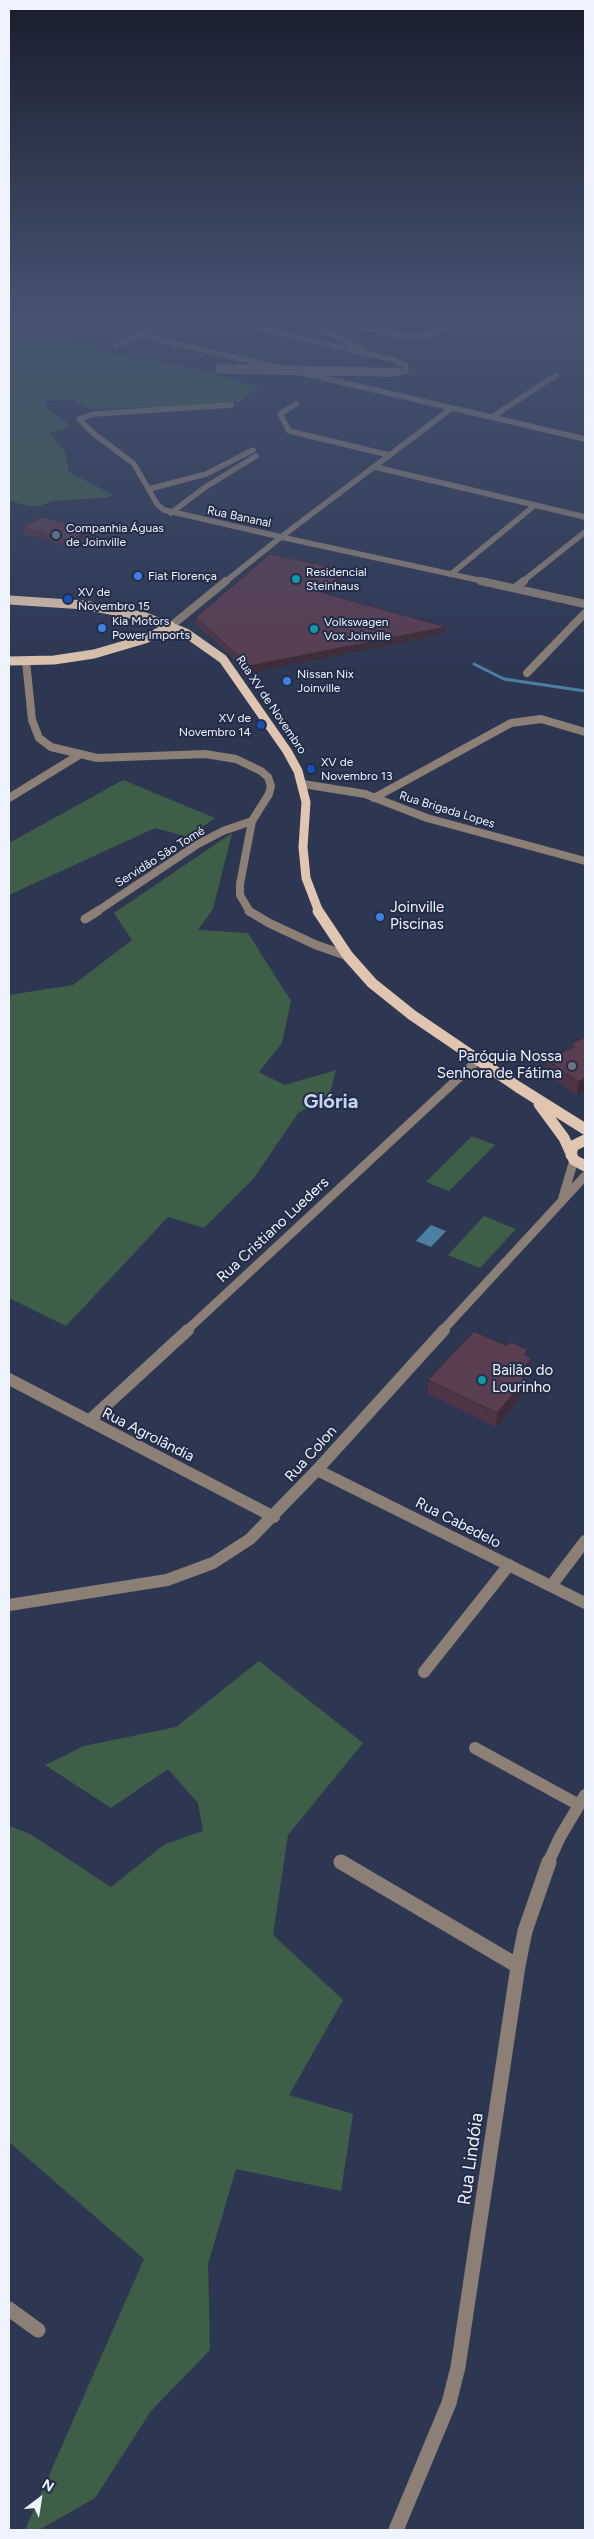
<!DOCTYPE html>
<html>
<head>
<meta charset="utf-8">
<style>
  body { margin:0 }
  #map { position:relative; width:594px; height:2539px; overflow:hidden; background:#2d3752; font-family:Figtree,sans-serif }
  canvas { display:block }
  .frame { position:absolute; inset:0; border:10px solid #eff3fd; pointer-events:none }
  .north { position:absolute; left:15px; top:2474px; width:50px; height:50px; -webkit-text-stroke:4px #232d47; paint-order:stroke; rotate:31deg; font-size:14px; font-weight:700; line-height:20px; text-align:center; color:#eff3fd }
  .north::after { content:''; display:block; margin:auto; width:18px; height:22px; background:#eff3fd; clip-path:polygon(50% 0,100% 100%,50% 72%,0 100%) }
</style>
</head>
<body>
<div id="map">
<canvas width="594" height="2539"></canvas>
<div class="frame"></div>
<div class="north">N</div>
</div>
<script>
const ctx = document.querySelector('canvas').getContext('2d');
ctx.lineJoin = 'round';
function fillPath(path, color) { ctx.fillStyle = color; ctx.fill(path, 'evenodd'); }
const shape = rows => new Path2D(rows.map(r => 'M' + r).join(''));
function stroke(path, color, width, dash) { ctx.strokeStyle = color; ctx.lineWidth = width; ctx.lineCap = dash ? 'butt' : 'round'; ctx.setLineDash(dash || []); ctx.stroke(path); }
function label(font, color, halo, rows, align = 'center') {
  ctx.font = font + ' Figtree,sans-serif'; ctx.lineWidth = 4; ctx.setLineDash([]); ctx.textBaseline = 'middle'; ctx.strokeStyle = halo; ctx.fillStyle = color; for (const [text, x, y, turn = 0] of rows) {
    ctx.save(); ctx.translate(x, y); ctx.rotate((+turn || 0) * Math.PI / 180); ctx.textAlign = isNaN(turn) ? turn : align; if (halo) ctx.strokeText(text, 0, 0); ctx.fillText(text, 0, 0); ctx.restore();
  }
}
const green = shape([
  [9,328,131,357,182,365,259,387,239,402,188,406,90,409,73,400,46,401,47,409,71,426,50,433,65,452,69,472,113,495,105,498,52,501,40,506,30,506,9,501],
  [123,780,215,818,188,837,155,828,9,895,9,843],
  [232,833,213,909,198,930,248,933,291,1001,282,1043,259,1072,285,1085,336,1070,329,1097,298,1113,254,1178,204,1228,168,1217,66,1326,9,1298,9,995,73,985,132,940,114,913],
  [472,1136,495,1145,449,1191,426,1182],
  [484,1216,516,1229,480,1268,448,1255],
  [259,1661,363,1743,288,1835,273,1935,343,2000,289,2095,353,2114,341,2191,236,2169,208,2264,210,2350,151,2411,95,2498,39,2530,25,2530,144,2259,9,2142,9,1826,30,1834,111,1887,165,1844,203,1831,198,1803,168,1769,111,1808,45,1765,84,1746,176,1727]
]);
const water = shape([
  [431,1225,446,1231,431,1247,416,1241]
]);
const stream = shape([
  [474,664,504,679,585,691]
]);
const minorFar4 = shape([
  [233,322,394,360,405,365,406,371],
  [308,322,361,349],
  [337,322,408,337,432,335,456,322],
  [33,325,40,322],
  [139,335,585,439],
  [116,346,167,322],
  [219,367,283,368,406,371,393,374,218,371,219,367],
  [296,404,280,414,289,431,389,455],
  [231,405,94,414,79,419,93,433,134,464,157,504,164,510,281,537,452,408],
  [492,417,556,375],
  [375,467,585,517],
  [149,489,206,474,253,450],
  [171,513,204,488,256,456],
  [451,574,535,505],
  [522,582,585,532]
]);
const minorFar3 = shape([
  [515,588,524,581],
  [26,661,32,720,39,738,51,747,97,758,205,754,236,759,261,771,268,777,271,786,269,794,252,821,240,884,240,895,250,912],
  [527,673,585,613],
  [303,784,365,794,427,818,585,861],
  [9,798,79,755],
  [374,798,511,723,541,719,585,732],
  [96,912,198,844,223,831,252,821]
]);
const minorFar2 = shape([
  [249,911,269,923,316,945,348,956],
  [85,919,98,911],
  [186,1331,478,1060]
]);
const minorFar1 = shape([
  [9,1379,274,1517],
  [89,1421,188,1330],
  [317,1470,585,1603],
  [551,1586,585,1541],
  [424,1672,509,1565],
  [475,1748,579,1805],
  [340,1861,344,1863],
  [548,1863,560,1837,585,1795]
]);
const minor = shape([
  [341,1862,518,1966],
  [9,2309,38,2330],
  [396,2530,449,2403,458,2367,518,1966,525,1931,549,1862]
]);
const tertiaryFar3 = shape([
  [225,582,281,537,487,582]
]);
const tertiaryFar2 = shape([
  [481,581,585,604],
  [171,626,226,581]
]);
const tertiaryFar1 = shape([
  [563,1197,574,1160],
  [442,1331,585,1176]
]);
const tertiary = shape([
  [9,1605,167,1580,213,1563,250,1539,317,1470,444,1330]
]);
const primaryFar1 = shape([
  [9,600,85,605,145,617,186,633,223,659,287,751,298,771,306,802,303,847,306,878,319,912],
  [9,661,54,660,94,654,145,639,171,626]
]);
const primary = shape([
  [318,911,348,956,372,983,412,1015,518,1087,585,1129],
  [539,1104,564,1138,574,1160,585,1166],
  [571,1155,573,1146,585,1140]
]);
const wall = shape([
  [22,527,89,536,70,547,22,533],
  [346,570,346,577,326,594,446,627,445,634,249,673,196,624,196,617],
  [585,1037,577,1095,545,1073,547,1060,571,1048,572,1043],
  [527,1356,531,1359,530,1373,524,1379,523,1394,496,1427,428,1394,428,1380]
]);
const shadedWall = shape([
  [89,530,89,536,70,547,69,541],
  [346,570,346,577,320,600,320,592],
  [446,627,445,634,249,673,249,666],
  [585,1078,585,1091,577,1095,578,1082],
  [531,1359,530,1373,517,1387,519,1373],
  [525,1380,523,1394,496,1427,497,1413]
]);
const building = shape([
  [42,517,89,530,69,541,22,527,42,517],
  [270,554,346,570,320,592,446,627,249,666,196,617,270,554],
  [585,1037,585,1078,578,1082,547,1060,575,1046,572,1043,585,1037],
  [474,1331,507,1346,511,1342,528,1350,524,1354,531,1359,519,1373,525,1380,497,1413,428,1380,474,1331]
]);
const markers = [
  [56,535,5,"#5c6f8a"],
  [138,576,5,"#3f7fe0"],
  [296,579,5,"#0f9aa8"],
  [68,599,5,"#1a4fb4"],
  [102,628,5,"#3f7fe0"],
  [314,629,5,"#0f9aa8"],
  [287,681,5,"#3f7fe0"],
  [261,725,5,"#1a4fb4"],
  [311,769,5,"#1a4fb4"],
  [380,917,5,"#3f7fe0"],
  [572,1066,5,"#6b7280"],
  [482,1380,5,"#0f9aa8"]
];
const farStreetnames = [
  ["Rua Bananal",239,517,12],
  ["Rua XV de Novembro",271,705,56],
  ["Rua Brigada Lopes",447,810,17],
  ["Servidão São Tomé",160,857,-32]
];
const farPoinames = [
  ["Companhia Águas",66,528],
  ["de Joinville",66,542],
  ["Residencial",306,572],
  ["Steinhaus",306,586],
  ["Fiat Florença",148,576],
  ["XV de",78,592],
  ["Novembro 15",78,606],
  ["Kia Motors",112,621],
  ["Power Imports",112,635],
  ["Volkswagen",324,622],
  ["Vox Joinville",324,636],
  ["Nissan Nix",297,674],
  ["Joinville",297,688],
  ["XV de",251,718,"right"],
  ["Novembro 14",251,732,"right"],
  ["XV de",321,762],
  ["Novembro 13",321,776]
];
const poiNames = [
  ["Joinville",390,908],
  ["Piscinas",390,925],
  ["Paróquia Nossa",562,1057,"right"],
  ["Senhora de Fátima",562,1074,"right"],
  ["Bailão do",492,1371],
  ["Lourinho",492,1388]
];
const streetNames = [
  ["Rua Cristiano Lueders",273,1230,-43],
  ["Rua Agrolândia",148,1435,27],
  ["Rua Colon",311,1454,-48],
  ["Rua Cabedelo",458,1523,27]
];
const nearStreetnames = [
  ["Rua Lindóia",471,2159,-82]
];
const districtNames = [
  ["Glória",331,1102]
];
fillPath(green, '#3e5e48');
fillPath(water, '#4b80a2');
stroke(stream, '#4b80a2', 3);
stroke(minorFar4, '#8c7f75', 5.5);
stroke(minorFar3, '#8c7f75', 8);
stroke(minorFar2, '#8c7f75', 9);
stroke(minorFar1, '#8c7f75', 12);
stroke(minor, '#8c7f75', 15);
stroke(tertiaryFar3, '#8c7f75', 5.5);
stroke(tertiaryFar2, '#8c7f75', 8);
stroke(tertiaryFar1, '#8c7f75', 9);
stroke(tertiary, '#8c7f75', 12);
stroke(primaryFar1, '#e0c6b0', 9);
stroke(primary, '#e0c6b0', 11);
fillPath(wall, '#4d3446');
fillPath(shadedWall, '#3e2b39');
fillPath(building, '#593d51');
stroke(building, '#3e2b39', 1);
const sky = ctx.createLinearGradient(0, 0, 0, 678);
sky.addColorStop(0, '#191e2d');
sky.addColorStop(0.47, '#465371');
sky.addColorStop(1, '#46537100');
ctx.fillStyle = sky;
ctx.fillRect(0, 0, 594, 678);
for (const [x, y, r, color] of markers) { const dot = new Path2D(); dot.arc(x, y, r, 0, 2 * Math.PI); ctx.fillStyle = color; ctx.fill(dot); stroke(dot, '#232d47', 2); }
label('12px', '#eff3fd', '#232d47', farStreetnames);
label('12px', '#eff3fd', '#232d47', farPoinames, 'left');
label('15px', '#eff3fd', '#232d47', poiNames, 'left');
label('15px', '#eff3fd', '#232d47', streetNames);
label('18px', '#eff3fd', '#232d47', nearStreetnames);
label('bold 20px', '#c5d3f5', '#232d47', districtNames);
</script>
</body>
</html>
